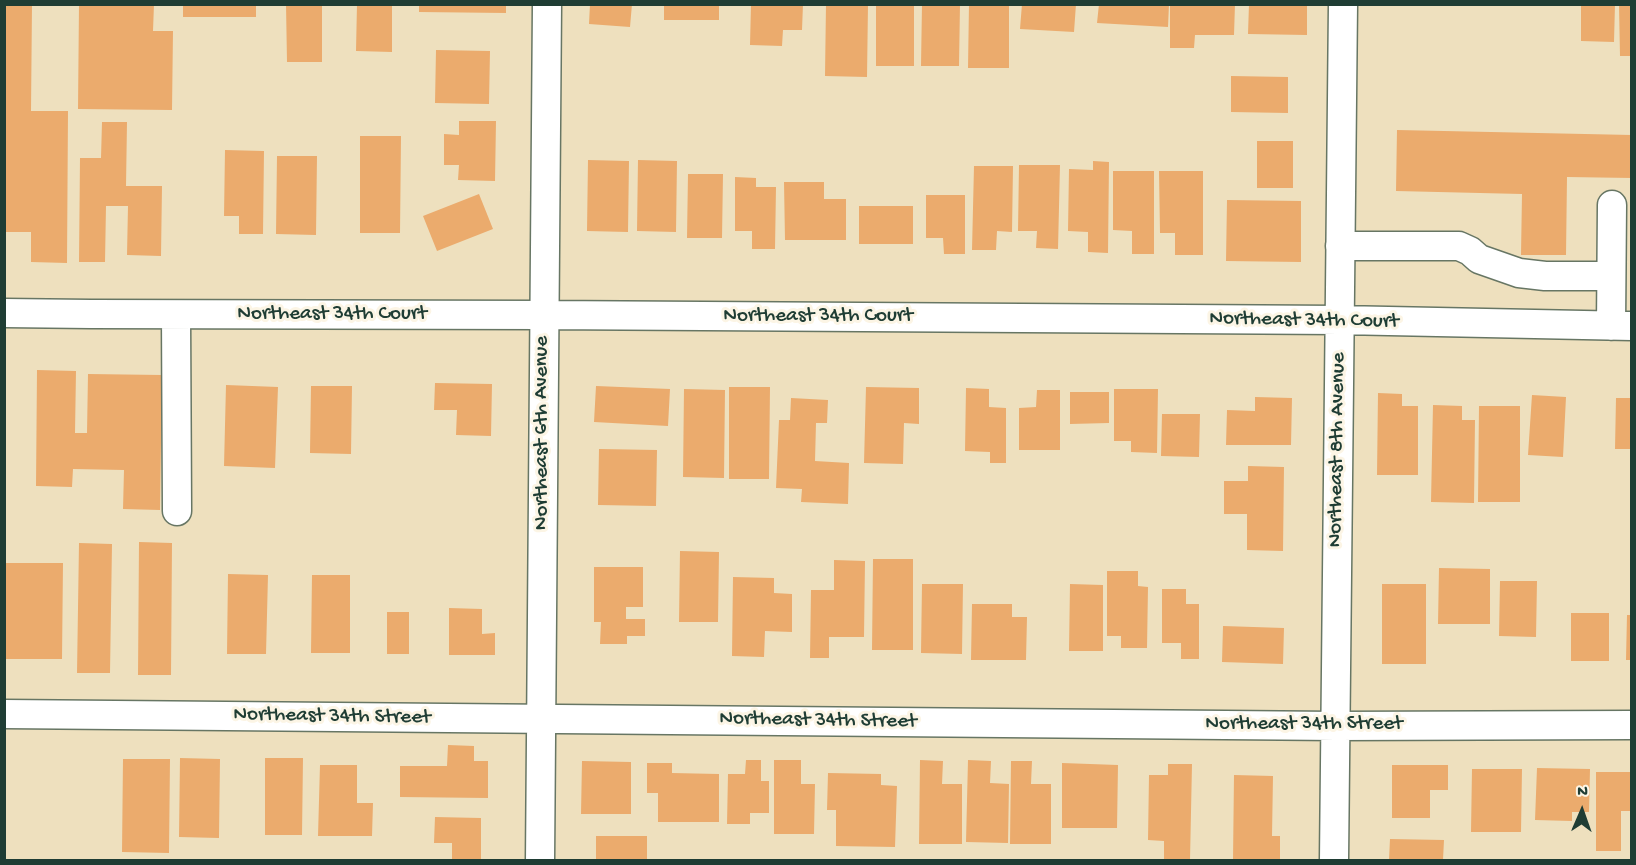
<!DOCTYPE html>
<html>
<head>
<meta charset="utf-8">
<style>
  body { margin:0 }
  #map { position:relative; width:1636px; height:865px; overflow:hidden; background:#eee0be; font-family:"Gochi Hand",sans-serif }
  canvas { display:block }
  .frame { position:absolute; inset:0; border:6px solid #1f3d34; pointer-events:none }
  .north { position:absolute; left:1552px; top:781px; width:60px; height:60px; -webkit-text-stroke:4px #fcf5e5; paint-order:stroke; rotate:2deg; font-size:16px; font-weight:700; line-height:24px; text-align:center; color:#1f3d34 }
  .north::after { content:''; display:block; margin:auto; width:21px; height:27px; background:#1f3d34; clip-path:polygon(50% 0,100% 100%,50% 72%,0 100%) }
</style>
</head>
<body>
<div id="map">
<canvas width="1636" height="865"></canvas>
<div class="frame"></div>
<div class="north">N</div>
</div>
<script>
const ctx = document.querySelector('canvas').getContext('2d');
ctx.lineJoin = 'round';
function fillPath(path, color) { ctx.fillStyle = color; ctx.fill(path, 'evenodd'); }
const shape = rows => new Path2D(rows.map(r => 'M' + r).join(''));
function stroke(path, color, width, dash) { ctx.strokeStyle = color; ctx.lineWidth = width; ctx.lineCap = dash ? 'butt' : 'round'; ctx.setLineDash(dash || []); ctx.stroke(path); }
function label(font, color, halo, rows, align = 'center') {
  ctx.font = font + ' "Gochi Hand",sans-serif'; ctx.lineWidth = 6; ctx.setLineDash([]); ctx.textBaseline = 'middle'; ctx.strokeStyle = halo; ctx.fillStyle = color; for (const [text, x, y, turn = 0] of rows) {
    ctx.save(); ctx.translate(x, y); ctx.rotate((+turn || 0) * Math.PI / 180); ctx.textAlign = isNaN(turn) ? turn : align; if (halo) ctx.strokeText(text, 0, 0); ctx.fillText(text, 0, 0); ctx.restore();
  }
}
const building = shape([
  [4,4,32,4,31,111,68,111,67,263,31,262,31,232,4,232],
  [79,4,154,4,153,31,173,31,172,110,78,109],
  [183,4,256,4,256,17,183,17],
  [286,4,322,4,322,62,287,62],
  [357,4,392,4,392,52,356,51],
  [590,4,632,4,630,27,589,24],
  [664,4,719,4,719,20,664,20],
  [751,4,803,4,802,30,783,30,782,46,750,45],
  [826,4,868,4,867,77,825,76],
  [876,4,914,4,914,66,876,66],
  [922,4,960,4,959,66,921,66],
  [969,4,1009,4,1009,68,968,68],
  [1022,4,1076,4,1074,32,1020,29],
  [1099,4,1169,4,1168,27,1097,23],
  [1170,4,1235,4,1234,35,1195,35,1194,48,1170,48],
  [1249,4,1307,4,1307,35,1248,34],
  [1581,4,1615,4,1614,42,1581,41],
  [1619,4,1632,4,1632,56,1620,56],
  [419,5,506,5,506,13,419,12],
  [436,50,490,51,489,104,435,103],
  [1231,76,1288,77,1288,113,1231,112],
  [459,121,496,121,495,181,458,180,459,165,444,165,444,134,459,135],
  [102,122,127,122,126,186,162,186,161,256,127,255,128,206,106,206,105,262,79,262,80,158,101,158],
  [1397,130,1632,135,1632,178,1567,177,1566,255,1521,255,1522,194,1396,191],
  [360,136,401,136,400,233,360,233],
  [1257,141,1293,141,1293,188,1257,188],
  [225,150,264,151,263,234,239,234,239,216,224,216],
  [277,156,317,156,316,235,276,234],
  [588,160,629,161,628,232,587,231],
  [638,160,677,161,676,232,637,231],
  [1093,161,1109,162,1108,253,1088,252,1088,232,1068,231,1069,169,1093,170],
  [1019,165,1060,165,1058,249,1036,248,1037,231,1018,231],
  [974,166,1013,166,1012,232,997,231,996,250,972,250],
  [1113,171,1154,171,1154,254,1132,254,1132,231,1113,230],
  [1159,171,1203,171,1203,255,1175,255,1175,233,1160,233],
  [688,174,723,174,722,238,687,238],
  [735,177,756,178,756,187,776,187,775,249,752,249,752,231,735,231],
  [784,182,824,182,824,199,846,199,846,240,785,240],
  [479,194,493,229,437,251,423,216],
  [926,195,965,195,965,254,944,254,943,238,926,238],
  [1227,200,1301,201,1301,262,1226,261],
  [859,206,913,206,913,244,859,244],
  [37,370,76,371,75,433,87,433,88,374,162,375,160,510,123,509,124,470,73,469,72,487,36,486],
  [435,383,492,384,491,436,456,435,457,410,434,410],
  [226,385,278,387,275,468,224,466],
  [311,386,352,386,351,454,310,453],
  [596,386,670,389,668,426,594,422],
  [729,387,770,387,769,479,729,479],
  [866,387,919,388,919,424,904,423,903,464,864,463],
  [966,388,989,389,989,407,1006,408,1006,463,990,463,990,452,965,451],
  [684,389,725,390,724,478,683,477],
  [1114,389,1158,389,1157,453,1131,452,1131,441,1114,441],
  [1037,390,1060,390,1060,450,1019,450,1019,408,1036,407],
  [1070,392,1109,392,1109,423,1070,424],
  [1378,393,1402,394,1402,406,1418,406,1418,475,1377,475],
  [1532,395,1566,397,1563,457,1528,455],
  [1255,397,1292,398,1291,445,1226,445,1227,410,1255,411],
  [791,398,828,400,827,423,816,423,815,461,849,463,848,504,801,502,802,489,776,488,779,420,790,420],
  [1616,398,1632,398,1632,449,1615,449],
  [1433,405,1462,406,1462,420,1475,420,1474,503,1431,502],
  [1479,406,1520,406,1520,502,1478,502],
  [1162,414,1200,414,1199,457,1161,456],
  [599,449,657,450,656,506,598,505],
  [1248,466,1284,467,1283,551,1247,550,1247,514,1224,514,1224,481,1248,481],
  [139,542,172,543,171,675,138,675],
  [79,543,112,544,110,673,77,673],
  [680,551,719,552,718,622,679,622],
  [873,559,913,559,913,650,872,650],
  [834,560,865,561,864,637,829,637,829,658,810,658,811,590,834,590],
  [4,563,63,563,62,659,4,659],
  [594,567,643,567,643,607,626,607,626,619,645,619,645,636,627,636,627,644,600,644,601,622,594,622],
  [1439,568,1490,569,1490,624,1438,624],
  [1107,571,1138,571,1138,586,1148,587,1147,648,1121,648,1121,636,1107,636],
  [228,574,268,575,266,654,227,654],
  [312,575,350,575,350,653,311,653],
  [733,577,774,578,774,593,792,594,792,632,765,631,764,657,732,656],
  [1500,581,1537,581,1536,637,1499,636],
  [922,584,963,584,962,654,921,653],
  [1070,584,1103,585,1103,651,1069,651],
  [1382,584,1426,584,1426,664,1382,664],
  [1162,589,1186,589,1186,604,1199,604,1199,659,1181,659,1181,643,1162,643],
  [972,604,1012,604,1012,617,1027,617,1026,660,971,660],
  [449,608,482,609,482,634,495,633,495,655,449,655],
  [387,612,409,612,409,654,387,654],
  [1571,613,1609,613,1609,661,1571,661],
  [1627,615,1632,615,1632,660,1626,660],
  [1223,626,1284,628,1283,664,1222,662],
  [448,745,474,746,474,761,488,761,488,798,400,797,400,766,447,766],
  [180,758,220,759,219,838,179,837],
  [265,758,303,758,302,835,265,835],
  [123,759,170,759,169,853,122,852],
  [746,760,761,760,761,781,769,781,769,813,750,813,750,824,727,824,728,774,745,774],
  [774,760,801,760,801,784,815,784,814,834,774,834],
  [920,760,943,761,942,784,962,784,962,844,919,844],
  [968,760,991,761,990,783,1009,784,1008,843,966,842],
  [582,761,631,762,631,814,581,814],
  [1011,761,1032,761,1031,784,1051,784,1051,844,1010,844],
  [647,763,672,763,672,773,719,774,719,822,658,822,658,793,647,793],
  [1062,763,1118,765,1117,828,1062,828],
  [1168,764,1192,764,1190,860,1164,859,1164,841,1148,840,1149,775,1168,775],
  [320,765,357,765,357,803,373,803,372,836,318,836],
  [1392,765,1448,765,1448,790,1430,790,1430,818,1392,818],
  [1537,768,1590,769,1589,812,1572,812,1572,821,1535,820],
  [1472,769,1522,769,1521,832,1471,832],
  [1596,772,1632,772,1632,811,1621,811,1621,851,1596,851],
  [828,773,881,774,881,785,897,786,895,847,836,846,836,810,827,810],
  [1234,775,1273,776,1272,836,1280,836,1280,860,1233,860],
  [435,817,481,818,481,860,452,860,452,843,434,843],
  [596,836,647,836,647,860,596,860],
  [1390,839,1444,840,1443,860,1389,860]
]);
const minor = shape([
  [1340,246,1459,246,1470,251,1479,259,1519,273,1545,276,1611,276],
  [4,313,91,314,544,315,1340,320,1632,326],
  [176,315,177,511],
  [1611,326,1612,205],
  [4,714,1336,726,1632,725],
  [540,860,547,4],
  [1334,860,1343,4]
]);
const streetNames = [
  ["Northeast 34th Court",332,315],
  ["Northeast 34th Court",818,317],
  ["Northeast 34th Court",1304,321,1],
  ["Northeast 6th Avenue",543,433,-90],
  ["Northeast 8th Avenue",1338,450,-89],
  ["Northeast 34th Street",332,717,1],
  ["Northeast 34th Street",818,721,1],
  ["Northeast 34th Street",1304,725]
];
fillPath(building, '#ebab6d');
stroke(minor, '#677664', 31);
stroke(minor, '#fff', 28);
label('21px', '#1f3d34', '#fcf5e5', streetNames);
</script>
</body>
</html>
